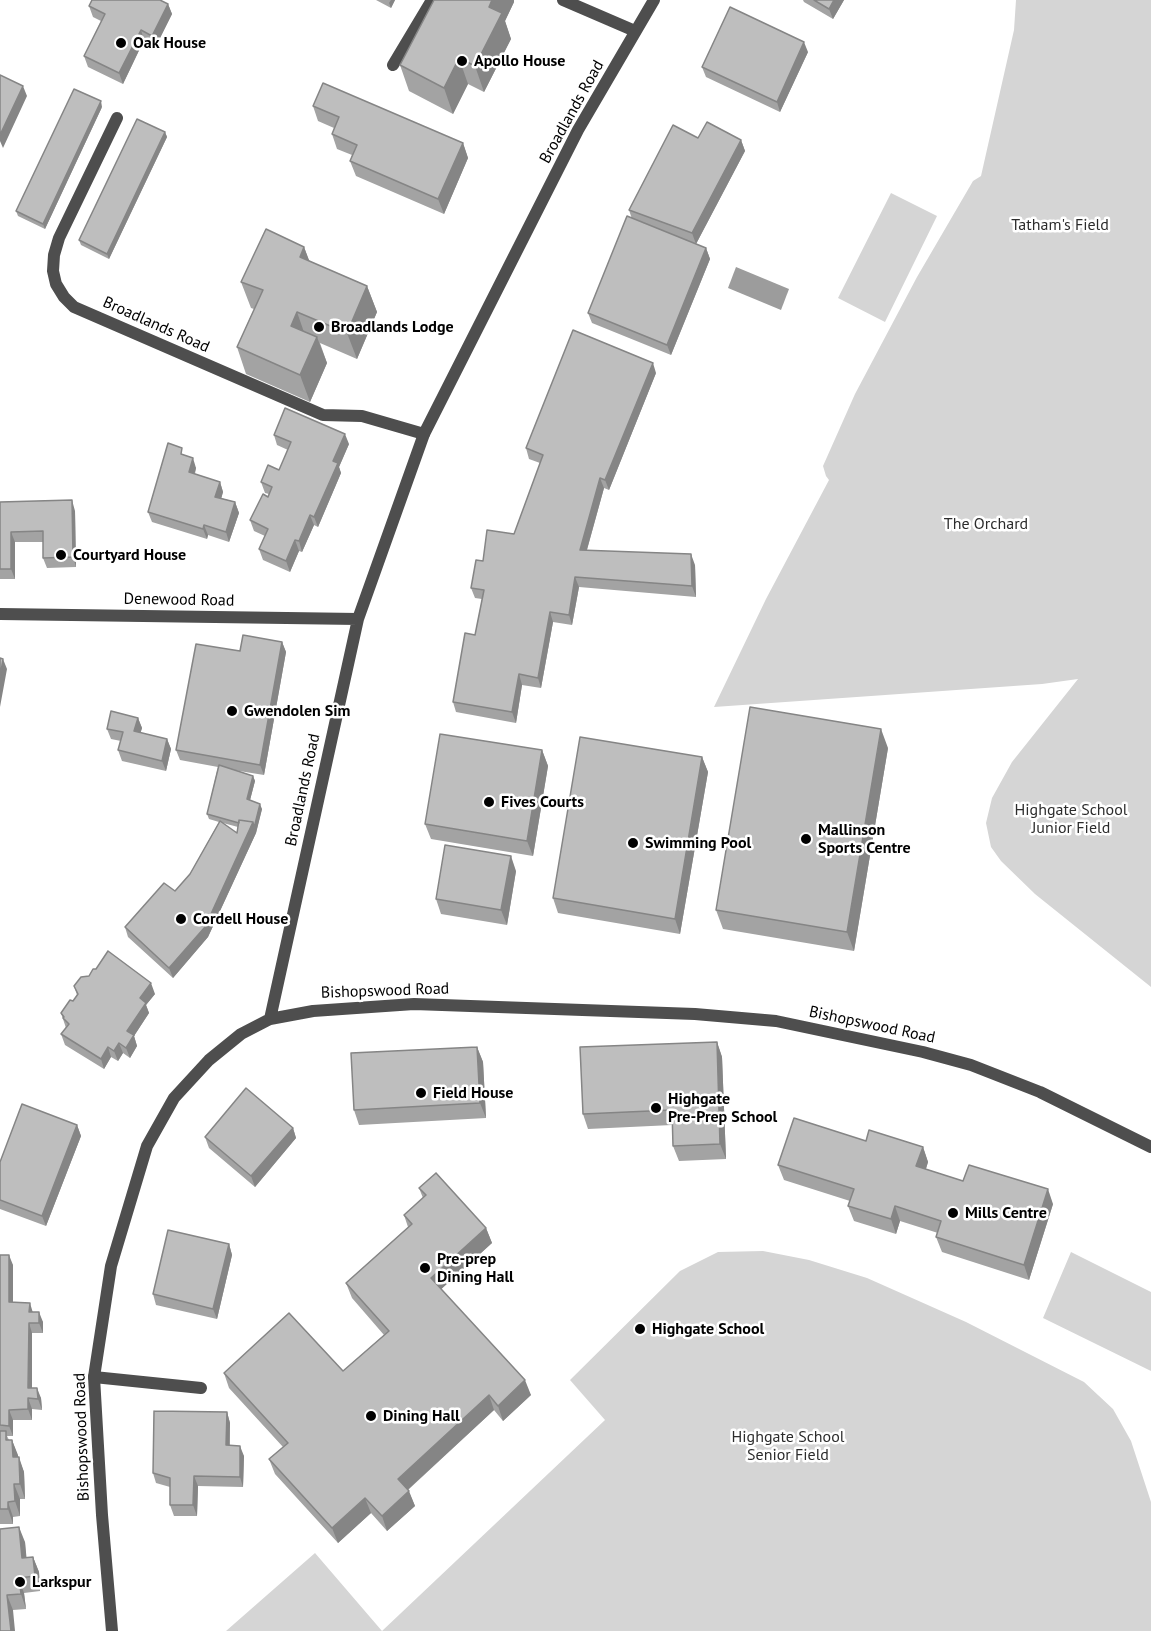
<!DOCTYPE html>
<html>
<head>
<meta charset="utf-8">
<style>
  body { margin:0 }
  canvas { display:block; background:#fff }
</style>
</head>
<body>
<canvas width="1151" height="1631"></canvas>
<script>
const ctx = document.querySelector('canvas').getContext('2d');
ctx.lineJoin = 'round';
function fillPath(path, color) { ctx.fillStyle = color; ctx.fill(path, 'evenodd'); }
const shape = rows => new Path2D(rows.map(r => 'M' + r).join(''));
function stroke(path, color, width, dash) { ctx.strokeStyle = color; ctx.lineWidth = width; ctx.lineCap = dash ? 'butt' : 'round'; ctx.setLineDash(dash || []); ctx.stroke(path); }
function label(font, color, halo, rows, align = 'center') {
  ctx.font = font + ' "PT Sans",sans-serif'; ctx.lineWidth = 5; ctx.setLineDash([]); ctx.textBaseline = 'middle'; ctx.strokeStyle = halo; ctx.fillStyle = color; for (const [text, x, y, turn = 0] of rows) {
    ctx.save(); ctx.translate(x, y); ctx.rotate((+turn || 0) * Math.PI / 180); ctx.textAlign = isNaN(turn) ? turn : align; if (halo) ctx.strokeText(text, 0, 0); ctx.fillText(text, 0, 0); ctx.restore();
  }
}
const green = shape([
  [1016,0,1151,0,1151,987,1035,894,1001,861,991,847,986,823,992,798,1012,762,1078,679,1042,684,714,707,766,599,829,480,826,476,823,466,855,394,917,277,973,181,981,176,1014,30],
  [891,193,937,216,885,322,838,298],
  [763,1251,809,1260,867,1278,966,1322,1084,1382,1113,1409,1131,1441,1151,1502,1151,1631,226,1631,315,1553,382,1631,605,1420,570,1380,680,1271,718,1252],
  [1071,1252,1151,1292,1151,1371,1043,1318]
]);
const water = shape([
  [736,267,789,289,781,310,728,288]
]);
const service = shape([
  [563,0,635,31],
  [393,65,432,0],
  [117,118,59,238,54,255,53,271,56,284,64,297,74,307,323,415,362,416,424,434],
  [94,1377,201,1388]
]);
const minor = shape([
  [0,614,358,619],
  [270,1019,358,619,424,434,578,130,654,0],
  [112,1631,102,1515,94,1377,111,1266,147,1146,174,1098,209,1060,241,1034,270,1019,313,1011,414,1004,695,1014,776,1021,923,1052,971,1065,1040,1092,1151,1147]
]);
const wall = shape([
  [376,0,395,0,391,8],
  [434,0,514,0,514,2,505,21,511,39,484,92,468,84,453,114,409,91,400,65],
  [803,0,844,0,833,19,804,2],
  [168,4,172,14,156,46,144,40,123,84,88,67,84,56,101,21,93,17,89,6],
  [808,52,780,112,706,77,702,67],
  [313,106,463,143,468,158,444,214,356,176,350,161,352,155,337,149,332,134,334,128,318,121],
  [102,107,45,229,18,216,16,211],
  [165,132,167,137,109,259,81,245,79,240],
  [741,140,745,151,696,244,667,233,706,248,710,259,671,355,592,323,588,313,632,219,629,210],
  [304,247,309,261,367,286,377,312,357,359,320,343,327,363,310,402,246,374,237,347,254,309,251,308,241,282],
  [656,373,609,490,604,488,587,550,695,565,696,597,579,587,572,625,553,622,541,688,522,685,516,723,456,712,453,702,475,635,482,599,475,598,471,588,483,561,514,534,540,463,529,459,526,448],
  [274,435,349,444,339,467,341,473,318,527,314,525,302,552,299,551,290,572,263,560,259,549,265,536,254,531,250,520,269,494,265,493,261,482,279,470,288,450,277,445],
  [185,455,196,468,195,474,220,482,223,492,221,498,235,502,239,513,229,542,208,535,207,539,152,522,148,512],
  [0,502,75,511,76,567,47,568,43,558,43,542,15,542,15,579,0,579],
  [282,642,286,652,264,775,233,770,253,776,255,781,250,800,262,809,256,833,208,937,173,978,128,937,125,927,175,891,190,874,219,822,209,819,207,814,218,767,180,760,176,750,240,651],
  [223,823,238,827,237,833],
  [138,718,142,728,140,733,167,739,171,749,166,771,122,761,118,750,121,741,111,739,107,729],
  [888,748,854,951,723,929,716,910],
  [542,750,548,766,533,856,431,839,425,824],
  [702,757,708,772,680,934,558,913,553,898],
  [516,871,507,925,441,914,436,899],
  [74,986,155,994,146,1005,149,1013,134,1036,137,1046,130,1058,123,1053,118,1061,111,1057,104,1069,65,1045,61,1034,66,1028,61,1013,73,1001,77,995],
  [717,1042,722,1057,726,1159,679,1161,673,1146,672,1125,588,1129,583,1114],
  [477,1047,483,1062,486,1118,359,1125,354,1110],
  [77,1125,81,1136,46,1226,0,1209,0,1162],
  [293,1128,296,1138,255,1187,209,1148,205,1137],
  [866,1141,923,1147,928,1162,926,1169,963,1181,1053,1204,1029,1280,942,1252,936,1237,938,1233,900,1221,896,1234,854,1221,848,1206,850,1201,784,1180,778,1165],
  [419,1188,486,1228,492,1243,441,1289,531,1395,503,1421,494,1410,408,1490,415,1506,387,1531,371,1513,338,1543,275,1474,269,1459,283,1447,229,1388,224,1373,343,1371,384,1335,352,1298,346,1283,408,1227,404,1215,423,1198],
  [229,1244,232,1255,217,1319,156,1305,153,1294],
  [0,1255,13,1265,13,1302,33,1312,43,1322,43,1333,32,1333,32,1388,41,1398,42,1410,32,1409,32,1420,13,1420,13,1436,7,1436,9,1440,12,1440,18,1457,24,1472,25,1499,20,1499,20,1516,13,1517,13,1524,0,1524],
  [227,1412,230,1423,230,1445,244,1456,243,1487,198,1486,197,1516,174,1516,170,1505,170,1487,156,1483,153,1473],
  [0,1529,25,1542,26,1558,33,1557,39,1572,40,1591,24,1593,26,1609,13,1610,0,1631]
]);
const shadedWall = shape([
  [391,0,395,0,391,8,389,3],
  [492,0,514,0,514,2,505,21,511,39,484,92,475,66,489,7],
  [834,0,844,0,833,19,829,9],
  [168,4,172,14,156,46,152,36],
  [141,30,144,40,123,84,119,73],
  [804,42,808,52,780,112,777,102],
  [459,58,468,84,453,114,444,88],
  [23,86,27,96,3,148,0,141,0,135],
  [101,101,102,107,45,229,43,224],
  [165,132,167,137,109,259,107,254],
  [741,140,745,151,696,244,692,233],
  [463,143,468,158,444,214,438,199],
  [304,247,314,273,300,257],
  [706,248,710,259,671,355,667,345],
  [367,286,377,312,357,359,347,333],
  [297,312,306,338,291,326],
  [317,337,327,363,310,402,300,375],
  [653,363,656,373,609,490,605,480],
  [345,434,349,444,339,467,341,473,318,527,314,517,333,461],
  [193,458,196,468,192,482,189,472],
  [600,478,604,488,584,560,580,550],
  [220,482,223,492,219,507,215,497],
  [72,500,75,511,76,567,73,557],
  [235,502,239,513,229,542,226,532],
  [310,515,314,525,302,552,299,541],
  [204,525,208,535,207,539,203,529],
  [11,532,15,542,15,579,11,569],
  [295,540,299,551,290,572,286,561],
  [691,554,695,565,696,597,692,586],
  [575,577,579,587,572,625,569,615],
  [550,612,553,622,541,688,538,678],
  [282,642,286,652,264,775,260,765],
  [3,659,7,669,0,707,0,677],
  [519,674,522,685,516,723,512,712],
  [138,718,142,728,138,742,134,731],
  [881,729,888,748,854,951,847,932],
  [167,739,171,749,166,771,162,761],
  [542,750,548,766,533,856,527,841],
  [702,757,708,772,680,934,675,919],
  [253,776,255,781,249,804,247,799],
  [260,804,262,809,256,833,255,828,256,833,208,937,173,978,169,968],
  [511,856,516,871,507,925,501,910],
  [151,983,155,994,146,1005,149,1013,134,1036,137,1046,130,1058,126,1048,127,1031,140,998],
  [717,1042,722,1057,726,1159,720,1144],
  [119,1043,123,1053,118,1061,114,1051],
  [108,1047,111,1057,104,1069,101,1059],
  [477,1047,483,1062,486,1118,480,1103],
  [77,1125,81,1136,46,1226,42,1216],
  [293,1128,296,1138,255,1187,251,1176],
  [923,1147,928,1162,922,1181,916,1166],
  [1048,1189,1053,1204,1029,1280,1024,1265],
  [895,1206,900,1221,896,1234,891,1219],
  [486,1228,492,1243,437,1293,431,1278],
  [229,1244,232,1255,217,1319,213,1309],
  [9,1255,13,1265,13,1313,9,1302],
  [30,1303,33,1313,29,1312],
  [39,1312,43,1322,43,1333,39,1323],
  [29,1323,32,1333,32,1398,28,1388],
  [525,1380,531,1395,503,1421,498,1406],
  [37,1388,41,1398,42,1410,38,1399],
  [489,1395,494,1410,403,1494,398,1479],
  [28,1398,32,1409,32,1420,28,1409],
  [9,1410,13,1420,13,1436,9,1426],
  [227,1412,230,1423,229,1455,226,1445],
  [12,1440,18,1455,18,1472,13,1457],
  [240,1446,244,1456,243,1487,240,1477],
  [19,1457,24,1472,25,1499,20,1484],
  [194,1476,198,1486,197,1516,193,1505],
  [14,1484,20,1499,20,1516,15,1501],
  [409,1491,415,1506,387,1531,382,1516],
  [365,1498,371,1513,338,1543,332,1528],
  [8,1502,13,1517,13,1524,8,1509],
  [19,1527,25,1542,28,1573,22,1558],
  [33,1557,39,1572,40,1591,35,1576],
  [19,1578,24,1593,26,1609,21,1594],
  [7,1595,13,1610,15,1631,11,1631]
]);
const building = shape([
  [92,0,160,0,168,4,152,36,141,30,119,73,84,56,105,14,89,6,92,0],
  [434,0,492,0,489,7,502,13,475,66,459,58,444,88,400,65,434,0],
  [814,0,834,0,829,9,814,0],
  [730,7,804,42,777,102,702,67,730,7],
  [0,75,23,86,0,135,0,75],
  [323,83,463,143,438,199,350,161,357,145,332,134,339,117,313,106,323,83],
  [74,89,101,101,43,224,16,211,74,89],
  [137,119,165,132,107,254,79,240,137,119],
  [707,122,741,140,692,233,629,210,673,125,698,138,707,122],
  [627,216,706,248,667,345,588,313,627,216],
  [266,229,304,247,300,257,367,286,347,333,297,312,291,326,317,337,300,375,237,347,263,290,241,282,266,229],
  [573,330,653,363,605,480,600,478,580,550,691,554,692,586,575,577,569,615,550,612,538,678,519,674,512,712,453,702,465,633,475,635,484,590,471,588,476,560,483,561,487,530,514,534,543,455,526,448,573,330],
  [285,408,345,434,333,461,338,463,314,517,310,515,299,541,295,540,286,561,259,549,268,529,250,520,263,494,268,497,272,487,261,482,268,465,279,470,291,442,274,435,285,408],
  [168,443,182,448,181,454,193,458,189,472,220,482,215,497,235,502,226,532,204,525,203,529,148,512,168,443],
  [72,500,73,557,43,558,43,531,11,532,11,569,0,569,0,502,72,500],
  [243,635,282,642,260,765,176,750,196,644,240,651,243,635],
  [0,658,3,659,0,677,0,658],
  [750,707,881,729,847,932,716,910,750,707],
  [111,711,138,718,134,731,167,739,162,761,118,750,123,732,107,729,111,711],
  [440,734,542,750,527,841,425,824,440,734],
  [580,737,702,757,675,919,553,898,580,737],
  [219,765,253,776,247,799,260,804,254,828,253,822,239,820,239,823,207,814,219,765],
  [239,820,253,822,205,927,169,968,125,927,164,883,175,891,190,874,220,821,237,833,239,820],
  [445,845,511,856,501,910,436,899,445,845],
  [108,951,151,983,140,998,146,1003,127,1031,134,1035,126,1048,119,1043,114,1051,108,1047,101,1059,61,1034,69,1024,63,1018,64,1017,61,1013,70,1000,73,1001,78,994,74,986,81,977,89,976,93,969,96,969,108,951],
  [717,1042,720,1144,673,1146,672,1110,583,1114,580,1047,717,1042],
  [477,1047,480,1103,354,1110,351,1053,477,1047],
  [246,1088,293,1128,251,1176,205,1137,246,1088],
  [22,1104,77,1125,42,1216,0,1200,0,1162,22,1104],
  [794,1118,866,1141,869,1130,923,1147,916,1166,963,1181,969,1165,1048,1189,1024,1265,936,1237,941,1221,895,1206,891,1219,848,1206,854,1189,778,1165,794,1118],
  [436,1173,486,1228,431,1278,525,1380,498,1406,489,1395,398,1479,409,1491,382,1516,365,1498,332,1528,269,1459,288,1443,224,1373,289,1313,343,1371,389,1331,346,1283,412,1224,404,1215,426,1195,419,1188,436,1173],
  [168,1230,229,1244,213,1309,153,1294,168,1230],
  [0,1255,9,1255,9,1302,30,1303,29,1312,39,1312,39,1323,29,1323,28,1388,37,1388,38,1399,28,1398,28,1409,9,1410,9,1426,0,1425,0,1255],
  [154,1411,227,1412,226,1445,240,1446,240,1477,194,1476,193,1505,170,1505,170,1478,153,1473,154,1411],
  [0,1431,6,1431,6,1440,12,1440,13,1457,19,1457,20,1484,14,1484,15,1501,8,1502,8,1509,0,1509,0,1431],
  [19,1527,22,1558,33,1557,35,1576,19,1578,21,1594,7,1595,11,1631,0,1631,0,1529,19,1527]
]);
const markers = [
  [121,43,6,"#000"],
  [462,61,6,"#000"],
  [319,327,6,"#000"],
  [61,555,6,"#000"],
  [232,711,6,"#000"],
  [489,802,6,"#000"],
  [806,839,6,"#000"],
  [633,843,6,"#000"],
  [181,919,6,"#000"],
  [421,1093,6,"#000"],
  [656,1108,6,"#000"],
  [953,1213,6,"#000"],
  [425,1268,6,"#000"],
  [640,1329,6,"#000"],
  [371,1416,6,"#000"],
  [20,1582,6,"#000"]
];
const poiNames = [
  ["Oak House",133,43],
  ["Apollo House",474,61],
  ["Broadlands Lodge",331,327],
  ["Courtyard House",73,555],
  ["Gwendolen Sim",244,711],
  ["Fives Courts",501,802],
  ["Mallinson",818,830],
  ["Sports Centre",818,848],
  ["Swimming Pool",645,843],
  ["Cordell House",193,919],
  ["Field House",433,1093],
  ["Highgate",668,1099],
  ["Pre-Prep School",668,1117],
  ["Mills Centre",965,1213],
  ["Pre-prep",437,1259],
  ["Dining Hall",437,1277],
  ["Highgate School",652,1329],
  ["Dining Hall",383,1416],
  ["Larkspur",32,1582]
];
const streetNames = [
  ["Broadlands Road",572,112,-61],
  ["Broadlands Road",156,325,24],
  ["Denewood Road",179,600,1],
  ["Broadlands Road",303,790,-78],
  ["Bishopswood Road",385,991,-2],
  ["Bishopswood Road",872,1025,12],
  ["Bishopswood Road",82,1437,-92]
];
const parkNames = [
  ["Tatham's Field",1060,225],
  ["The Orchard",986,524],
  ["Highgate School",1071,810],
  ["Junior Field",1071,828],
  ["Highgate School",788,1437],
  ["Senior Field",788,1455]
];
fillPath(green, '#d5d5d5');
fillPath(water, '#9c9c9c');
stroke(service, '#4e4e4e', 12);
stroke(minor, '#4e4e4e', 12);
fillPath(wall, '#a3a3a3');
fillPath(shadedWall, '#858585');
fillPath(building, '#bebebe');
stroke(building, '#858585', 1.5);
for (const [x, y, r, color] of markers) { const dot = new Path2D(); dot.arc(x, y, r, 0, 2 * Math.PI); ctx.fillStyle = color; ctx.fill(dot); stroke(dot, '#fff', 2); }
label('bold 16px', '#000', '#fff', poiNames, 'left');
label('16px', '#000', '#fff', streetNames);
label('16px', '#2c2c2c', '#fff', parkNames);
</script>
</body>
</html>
